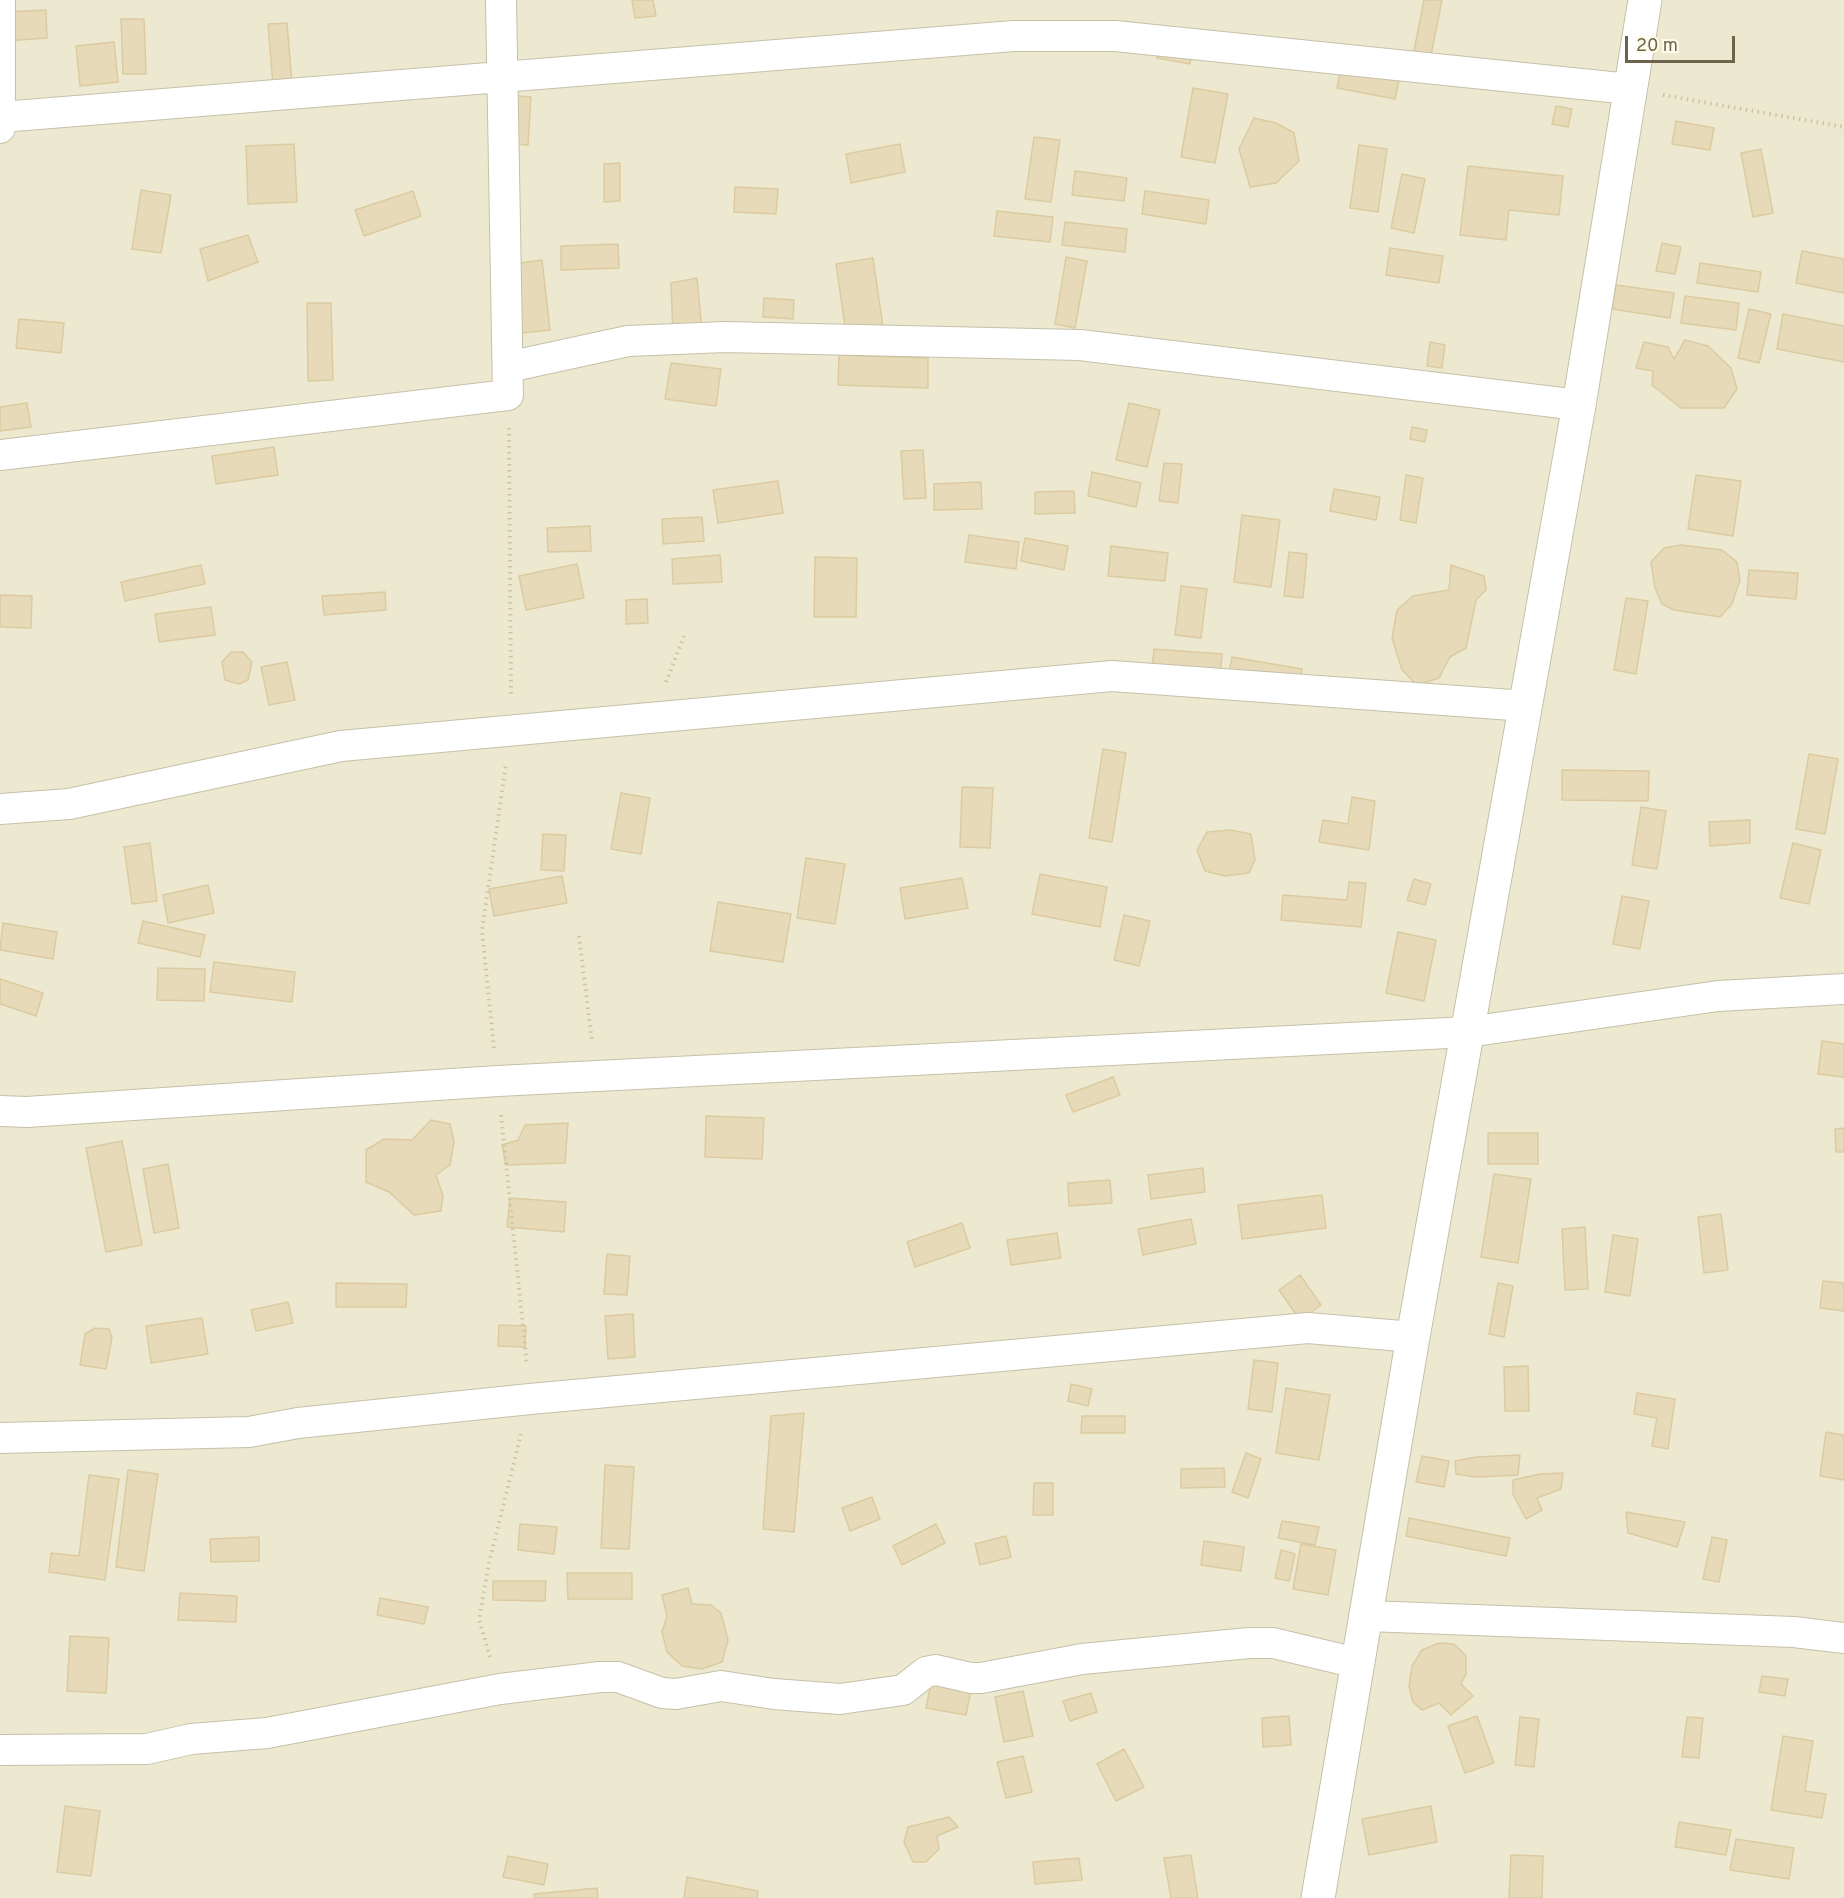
<!DOCTYPE html>
<html>
<head>
<meta charset="utf-8">
<style>
  body { margin:0 }
  #map { position:relative; width:1844px; height:1898px; overflow:hidden; background:#f9f8e4; font-family:Overpass,sans-serif }
  canvas { display:block }
  .scale { position:absolute; left:1625px; top:36px; width:110px; height:27px; box-sizing:border-box; border:3px solid #6e644c; border-top:0; padding-left:8px; font-size:18px; line-height:21px; white-space:nowrap; color:#6e644c; -webkit-text-stroke:4px #fdfbe9; paint-order:stroke }
</style>
</head>
<body>
<div id="map">
<canvas width="1844" height="1898"></canvas>
<div class="scale">20 m</div>
</div>
<script>
const ctx = document.querySelector('canvas').getContext('2d');
ctx.lineJoin = 'round';
function fillPath(path, color) { ctx.fillStyle = color; ctx.fill(path, 'evenodd'); }
const shape = rows => new Path2D(rows.map(r => 'M' + r).join(''));
function stroke(path, color, width, dash) { ctx.strokeStyle = color; ctx.lineWidth = width; ctx.lineCap = dash ? 'butt' : 'round'; ctx.setLineDash(dash || []); ctx.stroke(path); }
const residential = shape([
  [0,0,1844,0,1844,1898,0,1898]
]);
const building = shape([
  [632,0,653,0,656,16,635,18,632,0],
  [1424,0,1442,0,1430,60,1413,56,1424,0],
  [46,10,47,38,6,41,5,12,46,10],
  [121,19,144,19,146,74,123,74,121,19],
  [287,23,292,83,273,85,268,24,287,23],
  [1160,39,1194,44,1190,64,1157,58,1160,39],
  [114,42,118,82,80,86,76,46,114,42],
  [1343,58,1401,70,1395,99,1337,88,1343,58],
  [1193,88,1228,94,1215,163,1181,157,1193,88],
  [506,95,531,97,528,145,502,143,506,95],
  [1556,106,1572,109,1568,127,1552,124,1556,106],
  [1254,118,1276,123,1294,133,1299,161,1276,183,1250,187,1239,149,1254,118],
  [1676,121,1714,128,1710,150,1672,144,1676,121],
  [1034,137,1060,140,1051,202,1025,199,1034,137],
  [294,144,297,202,248,204,246,146,294,144],
  [900,144,905,172,851,183,846,154,900,144],
  [1359,145,1387,149,1378,212,1350,208,1359,145],
  [1761,149,1773,213,1753,217,1741,153,1761,149],
  [620,163,620,201,604,202,604,164,620,163],
  [1468,166,1563,176,1559,215,1509,210,1506,240,1460,235,1468,166],
  [1075,171,1127,178,1124,201,1072,195,1075,171],
  [1402,174,1425,179,1414,233,1391,228,1402,174],
  [735,187,778,189,776,214,734,212,735,187],
  [141,190,171,195,161,253,132,249,141,190],
  [413,191,421,216,364,236,355,210,413,191],
  [1145,191,1209,200,1206,224,1142,214,1145,191],
  [997,211,1053,217,1050,242,994,236,997,211],
  [1065,222,1127,229,1125,252,1062,245,1065,222],
  [248,235,258,262,208,281,200,249,248,235],
  [1662,243,1681,247,1675,274,1656,271,1662,243],
  [618,244,619,268,561,270,561,246,618,244],
  [1390,248,1443,256,1439,283,1386,275,1390,248],
  [1802,251,1844,259,1844,293,1796,283,1802,251],
  [1066,257,1087,261,1075,328,1055,324,1066,257],
  [873,258,883,327,846,333,836,264,873,258],
  [542,260,550,330,513,334,506,265,542,260],
  [1700,263,1761,272,1758,292,1697,283,1700,263],
  [697,278,702,331,673,336,671,283,697,278],
  [1616,285,1674,293,1670,318,1612,309,1616,285],
  [1685,296,1739,303,1736,330,1681,323,1685,296],
  [764,298,794,300,793,319,763,317,764,298],
  [307,303,331,303,333,380,308,381,307,303],
  [1749,309,1771,314,1759,363,1738,358,1749,309],
  [1783,314,1844,326,1844,362,1777,349,1783,314],
  [19,319,64,323,61,353,16,348,19,319],
  [1685,340,1708,346,1731,368,1737,389,1724,408,1681,408,1652,385,1653,371,1636,368,1644,342,1668,347,1674,359,1685,340],
  [1430,342,1445,345,1442,368,1427,366,1430,342],
  [839,355,928,358,928,388,838,385,839,355],
  [671,363,721,369,716,406,665,399,671,363],
  [27,403,31,427,0,431,0,407,27,403],
  [1129,403,1160,410,1147,467,1116,460,1129,403],
  [1412,427,1427,430,1425,442,1410,439,1412,427],
  [274,447,278,475,216,484,212,456,274,447],
  [923,450,926,498,904,499,901,451,923,450],
  [1164,463,1182,464,1178,503,1159,501,1164,463],
  [1092,472,1141,483,1136,507,1088,496,1092,472],
  [1406,475,1423,478,1416,523,1400,520,1406,475],
  [1696,475,1741,481,1733,536,1688,529,1696,475],
  [778,481,783,513,718,523,713,490,778,481],
  [981,482,982,509,934,510,934,484,981,482],
  [1334,489,1380,497,1376,520,1330,511,1334,489],
  [1074,491,1075,513,1035,514,1035,492,1074,491],
  [1242,515,1280,520,1271,587,1234,582,1242,515],
  [702,517,704,541,663,544,662,519,702,517],
  [590,526,591,551,548,552,547,528,590,526],
  [969,535,1019,542,1016,569,965,562,969,535],
  [1025,538,1068,546,1064,570,1021,561,1025,538],
  [1681,545,1722,550,1737,562,1740,580,1732,604,1720,617,1674,610,1662,604,1655,588,1651,562,1664,548,1681,545],
  [1111,546,1168,553,1165,581,1108,576,1111,546],
  [1289,552,1307,554,1303,598,1284,596,1289,552],
  [720,555,722,582,673,584,672,559,720,555],
  [815,557,857,558,856,617,814,617,815,557],
  [577,564,584,598,526,610,519,576,577,564],
  [201,565,205,584,125,601,121,582,201,565],
  [1451,565,1484,576,1486,590,1476,600,1466,648,1450,657,1439,678,1417,685,1402,670,1392,638,1397,610,1413,596,1449,590,1451,565],
  [1749,570,1798,573,1796,599,1747,595,1749,570],
  [1181,586,1207,589,1201,638,1175,635,1181,586],
  [385,592,386,610,324,615,322,596,385,592],
  [0,595,32,596,31,628,0,627,0,595],
  [1626,598,1648,601,1636,674,1614,670,1626,598],
  [647,599,648,623,626,624,626,600,647,599],
  [211,607,215,635,159,642,155,614,211,607],
  [1154,649,1222,654,1219,685,1151,679,1154,649],
  [231,652,243,652,252,662,248,680,239,684,225,680,222,662,231,652],
  [1232,657,1302,669,1296,705,1225,692,1232,657],
  [287,662,295,700,269,705,261,667,287,662],
  [1103,749,1126,753,1112,842,1089,838,1103,749],
  [1809,754,1838,759,1825,834,1796,829,1809,754],
  [1562,770,1649,771,1648,801,1562,800,1562,770],
  [962,787,993,788,990,848,960,847,962,787],
  [621,793,650,798,641,854,611,849,621,793],
  [1352,797,1375,801,1369,850,1319,842,1323,820,1348,824,1352,797],
  [1641,807,1666,811,1657,869,1632,865,1641,807],
  [1750,820,1750,843,1710,846,1709,822,1750,820],
  [1230,830,1251,834,1255,860,1249,873,1225,876,1205,871,1197,850,1207,832,1230,830],
  [543,834,566,835,564,871,541,870,543,834],
  [150,843,157,901,132,904,124,847,150,843],
  [1793,843,1821,850,1809,904,1780,898,1793,843],
  [806,858,845,864,835,924,797,918,806,858],
  [1040,874,1107,887,1100,927,1032,914,1040,874],
  [562,876,567,903,494,916,489,889,562,876],
  [962,878,968,908,905,919,900,888,962,878],
  [1414,879,1431,884,1425,905,1407,900,1414,879],
  [1349,882,1366,883,1361,927,1281,920,1283,895,1347,900,1349,882],
  [208,885,214,913,168,923,163,895,208,885],
  [1622,896,1649,901,1640,949,1613,944,1622,896],
  [718,902,791,914,783,962,710,951,718,902],
  [1124,915,1150,921,1139,966,1114,960,1124,915],
  [143,921,205,935,200,957,138,943,143,921],
  [3,923,57,932,53,959,0,950,3,923],
  [1398,932,1436,940,1424,1001,1386,993,1398,932],
  [214,962,295,972,292,1002,210,992,214,962],
  [158,968,205,969,204,1001,157,1000,158,968],
  [0,979,43,993,36,1016,0,1004,0,979],
  [1822,1041,1844,1044,1844,1077,1818,1074,1822,1041],
  [1113,1077,1120,1095,1073,1112,1066,1095,1113,1077],
  [706,1116,764,1118,762,1159,705,1157,706,1116],
  [431,1120,450,1124,454,1142,450,1165,436,1175,443,1196,441,1211,414,1215,389,1192,366,1182,366,1150,384,1139,412,1140,431,1120],
  [568,1123,565,1163,506,1165,502,1145,518,1140,525,1125,568,1123],
  [1844,1128,1844,1152,1836,1152,1835,1129,1844,1128],
  [1488,1133,1538,1133,1538,1164,1488,1164,1488,1133],
  [122,1141,142,1245,106,1252,86,1148,122,1141],
  [168,1164,179,1228,154,1233,143,1169,168,1164],
  [1203,1168,1205,1192,1151,1199,1148,1175,1203,1168],
  [1494,1174,1531,1179,1518,1263,1481,1257,1494,1174],
  [1110,1180,1112,1203,1069,1206,1068,1183,1110,1180],
  [1322,1195,1326,1228,1242,1239,1238,1205,1322,1195],
  [510,1198,566,1202,564,1232,507,1227,510,1198],
  [1721,1214,1728,1270,1704,1273,1698,1217,1721,1214],
  [1191,1219,1196,1244,1143,1255,1138,1229,1191,1219],
  [962,1223,970,1248,915,1267,907,1242,962,1223],
  [1585,1227,1588,1289,1565,1290,1562,1229,1585,1227],
  [1057,1233,1061,1258,1011,1265,1007,1240,1057,1233],
  [1613,1235,1638,1239,1630,1296,1605,1292,1613,1235],
  [607,1254,630,1256,627,1295,604,1294,607,1254],
  [1300,1275,1321,1305,1300,1320,1279,1290,1300,1275],
  [1823,1281,1844,1283,1844,1311,1820,1308,1823,1281],
  [336,1283,407,1284,406,1307,336,1307,336,1283],
  [1498,1283,1513,1286,1504,1337,1489,1334,1498,1283],
  [288,1302,293,1323,256,1331,251,1310,288,1302],
  [633,1314,635,1357,608,1359,605,1316,633,1314],
  [202,1318,208,1354,151,1363,146,1326,202,1318],
  [499,1325,526,1326,525,1347,498,1346,499,1325],
  [95,1328,109,1329,112,1338,106,1369,80,1365,85,1334,95,1328],
  [1254,1360,1278,1363,1272,1412,1248,1409,1254,1360],
  [1528,1366,1529,1411,1505,1411,1504,1367,1528,1366],
  [1071,1384,1092,1389,1088,1406,1068,1401,1071,1384],
  [1286,1388,1330,1395,1319,1460,1276,1453,1286,1388],
  [1637,1393,1675,1399,1668,1449,1652,1446,1657,1418,1634,1414,1637,1393],
  [804,1413,794,1532,763,1529,771,1416,804,1413],
  [1082,1416,1125,1416,1125,1433,1081,1433,1082,1416],
  [1826,1432,1844,1435,1844,1480,1820,1476,1826,1432],
  [1246,1453,1261,1459,1248,1498,1232,1492,1246,1453],
  [1520,1455,1518,1475,1476,1477,1456,1474,1455,1461,1476,1457,1520,1455],
  [1422,1456,1449,1461,1444,1487,1416,1482,1422,1456],
  [605,1465,634,1467,629,1549,601,1548,605,1465],
  [1224,1468,1225,1487,1181,1488,1181,1469,1224,1468],
  [128,1470,158,1474,144,1571,116,1567,128,1470],
  [1563,1473,1561,1489,1537,1498,1542,1510,1526,1519,1513,1494,1513,1480,1540,1474,1563,1473],
  [89,1475,119,1479,105,1580,49,1572,51,1553,79,1556,89,1475],
  [1034,1483,1053,1483,1053,1515,1033,1515,1034,1483],
  [872,1497,880,1519,850,1531,842,1508,872,1497],
  [1626,1512,1685,1522,1677,1547,1628,1533,1626,1512],
  [1409,1518,1510,1538,1506,1556,1406,1536,1409,1518],
  [1282,1521,1319,1527,1315,1545,1278,1538,1282,1521],
  [520,1524,557,1527,554,1554,518,1550,520,1524],
  [936,1524,945,1543,902,1565,893,1546,936,1524],
  [1006,1536,1011,1557,980,1565,975,1544,1006,1536],
  [259,1537,259,1561,211,1562,210,1539,259,1537],
  [1712,1537,1727,1540,1719,1582,1703,1579,1712,1537],
  [1204,1541,1244,1547,1241,1571,1201,1565,1204,1541],
  [1301,1544,1336,1550,1328,1595,1293,1589,1301,1544],
  [1281,1550,1295,1554,1289,1581,1275,1578,1281,1550],
  [567,1573,632,1573,632,1599,568,1599,567,1573],
  [493,1581,546,1581,545,1601,493,1600,493,1581],
  [688,1588,692,1604,711,1605,721,1613,728,1640,722,1662,702,1669,682,1666,667,1652,662,1632,667,1616,662,1595,688,1588],
  [180,1593,237,1596,236,1622,178,1620,180,1593],
  [380,1598,428,1607,424,1624,377,1615,380,1598],
  [70,1636,109,1638,106,1693,67,1691,70,1636],
  [1439,1643,1454,1644,1466,1656,1466,1674,1461,1684,1473,1696,1451,1715,1439,1703,1422,1710,1413,1702,1409,1686,1412,1666,1422,1650,1439,1643],
  [1762,1676,1788,1679,1785,1696,1759,1692,1762,1676],
  [931,1683,971,1690,966,1715,926,1708,931,1683],
  [1023,1691,1033,1736,1004,1742,995,1697,1023,1691],
  [1091,1693,1097,1712,1070,1721,1063,1701,1091,1693],
  [1289,1716,1291,1745,1263,1747,1262,1718,1289,1716],
  [1477,1716,1494,1763,1465,1773,1448,1726,1477,1716],
  [1520,1717,1539,1719,1534,1767,1515,1765,1520,1717],
  [1687,1717,1703,1718,1699,1758,1682,1757,1687,1717],
  [1783,1736,1813,1741,1805,1791,1826,1794,1822,1818,1771,1810,1783,1736],
  [1124,1749,1144,1787,1116,1801,1097,1764,1124,1749],
  [1023,1756,1032,1792,1006,1798,997,1762,1023,1756],
  [65,1806,100,1811,91,1876,57,1872,65,1806],
  [1431,1806,1437,1842,1369,1855,1362,1819,1431,1806],
  [949,1817,958,1827,937,1836,939,1849,926,1862,913,1862,904,1842,908,1827,949,1817],
  [1679,1822,1731,1830,1726,1855,1675,1847,1679,1822],
  [1736,1839,1794,1848,1789,1879,1730,1870,1736,1839],
  [1191,1855,1198,1898,1171,1898,1164,1858,1191,1855],
  [1511,1855,1543,1856,1542,1898,1509,1898,1511,1855],
  [508,1856,548,1864,544,1885,503,1877,508,1856],
  [1079,1858,1082,1880,1035,1884,1033,1862,1079,1858],
  [687,1877,758,1891,757,1898,684,1898,687,1877],
  [597,1888,598,1898,534,1898,534,1894,597,1888]
]);
const path = shape([
  [1663,95,1844,127],
  [509,428,511,697],
  [666,682,684,636],
  [579,936,592,1042],
  [494,1048,482,931,506,764],
  [501,1115,527,1365],
  [490,1657,479,1619,489,1563,521,1434]
]);
const minor = shape([
  [1,117,1014,36,1115,36,1630,89],
  [0,128,0,0],
  [508,367,628,341,725,337,1080,345,1579,405],
  [0,455,508,395,501,0],
  [0,809,69,804,341,746,1112,676,1526,706],
  [0,1111,27,1112,498,1081,1468,1032,1718,996,1844,989],
  [0,1438,249,1432,298,1423,530,1399,1308,1328,1413,1337],
  [1367,1616,1794,1632,1844,1638],
  [0,1750,147,1749,191,1739,267,1733,500,1689,600,1677,618,1677,662,1693,676,1694,721,1686,774,1694,840,1699,903,1690,926,1672,936,1670,971,1678,981,1678,1082,1659,1249,1643,1273,1643,1357,1663]
]);
const tertiary = shape([
  [1318,1898,1413,1337,1579,405,1645,0]
]);
fillPath(residential, '#ede9d1');
fillPath(building, '#e6dab9');
stroke(building, '#dccba1', 1.5);
stroke(minor, '#c6c0a9', 32);
stroke(tertiary, '#c6c0a9', 35);
stroke(path, '#d0c3a2', 4, [1.5, 4.5]);
stroke(minor, '#fff', 30);
stroke(tertiary, '#fff', 33);
</script>
</body>
</html>
